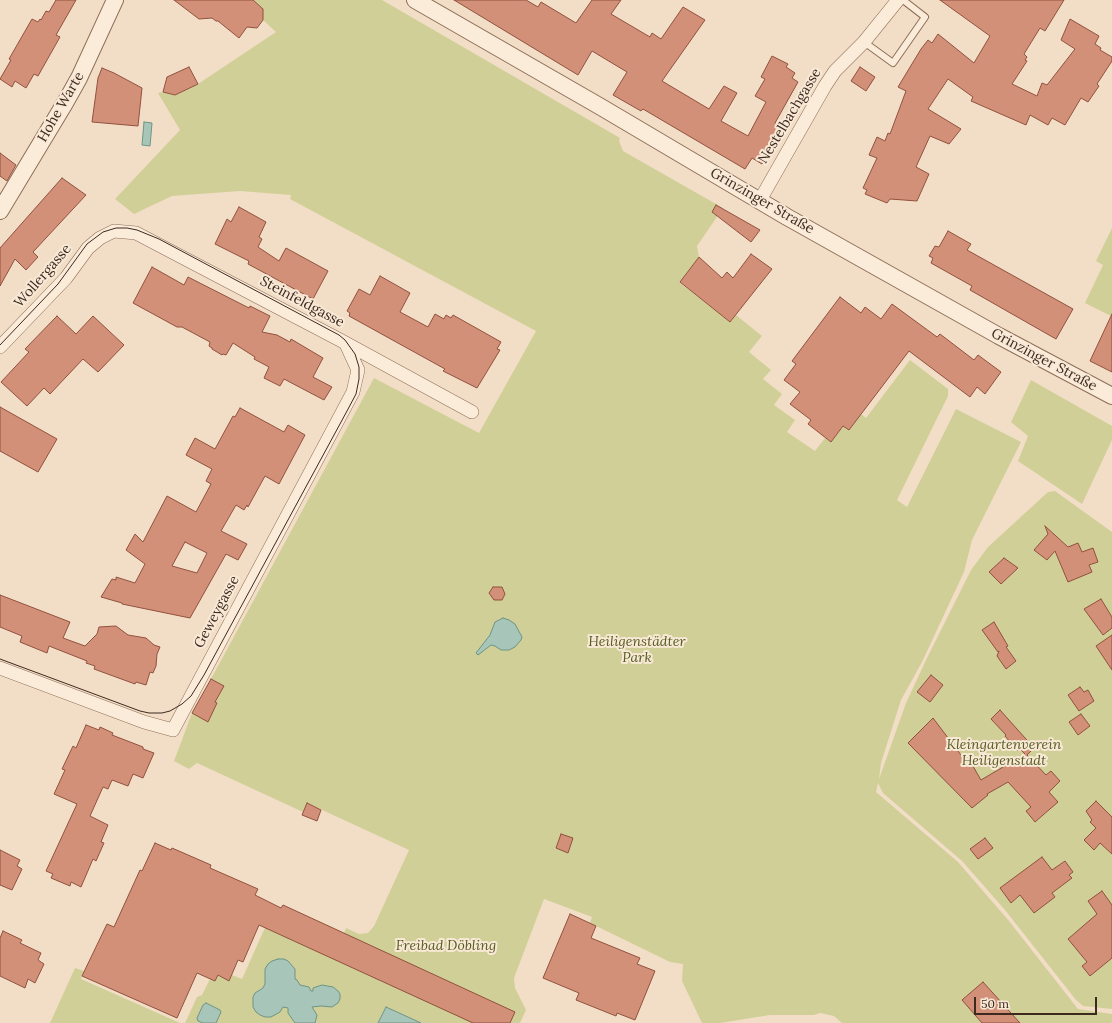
<!DOCTYPE html>
<html>
<head>
<meta charset="utf-8">
<style>
  body { margin:0 }
  #map { position:relative; width:1112px; height:1023px; overflow:hidden; background:#f2dec6; font-family:Lora,serif }
  canvas { display:block }
  .scale { position:absolute; left:974px; top:997px; width:123px; height:18px; box-sizing:border-box; border:2px solid #3e291e; border-top:0; padding-left:5px; font-size:12px; line-height:14px; white-space:nowrap; color:#3e291e; -webkit-text-stroke:3px #f8e9d6; paint-order:stroke }
</style>
</head>
<body>
<div id="map">
<canvas width="1112" height="1023"></canvas>
<div class="scale">50 m</div>
</div>
<script>
const ctx = document.querySelector('canvas').getContext('2d');
ctx.lineJoin = 'round';
function fillPath(path, color) { ctx.fillStyle = color; ctx.fill(path, 'evenodd'); }
const shape = rows => new Path2D(rows.map(r => 'M' + r).join(''));
function stroke(path, color, width, dash) { ctx.strokeStyle = color; ctx.lineWidth = width; ctx.lineCap = dash ? 'butt' : 'round'; ctx.setLineDash(dash || []); ctx.stroke(path); }
function label(font, color, halo, rows, align = 'center') {
  ctx.font = font + ' Lora,serif'; ctx.lineWidth = 4; ctx.setLineDash([]); ctx.textBaseline = 'middle'; ctx.strokeStyle = halo; ctx.fillStyle = color; for (const [text, x, y, turn = 0] of rows) {
    ctx.save(); ctx.translate(x, y); ctx.rotate((+turn || 0) * Math.PI / 180); ctx.textAlign = isNaN(turn) ? turn : align; if (halo) ctx.strokeText(text, 0, 0); ctx.fillText(text, 0, 0); ctx.restore();
  }
}
const green = shape([
  [253,0,382,0,620,138,619,141,623,151,723,208,697,246,699,257,680,283,730,322,736,315,762,336,749,352,771,370,763,379,782,394,774,405,795,420,787,432,815,451,825,438,831,442,843,426,849,430,861,414,866,418,910,360,948,389,948,396,897,500,907,507,956,409,1021,442,972,540,964,572,922,662,901,700,881,763,879,779,906,703,926,660,971,570,988,547,1048,492,1055,491,1112,532,1112,1009,1083,1006,1076,1000,1005,910,962,861,883,793,878,783,876,792,958,862,1009,921,1078,1009,1112,1014,1112,1022,1111,1023,842,1023,834,1016,820,1013,814,1015,770,1015,720,1023,702,1023,682,981,683,964,670,962,590,923,592,917,544,899,514,978,515,988,526,1010,520,1023,185,1023,197,997,202,995,210,979,215,981,218,975,229,980,232,975,242,979,268,921,274,923,283,905,344,933,346,928,359,934,368,933,374,926,409,850,307,803,303,812,197,763,189,769,174,761,192,713,211,679,374,378,479,433,536,331,290,199,291,195,240,191,172,196,134,214,115,199,180,130,158,93,163,92,175,95,198,84,276,32,263,20,263,9],
  [1112,228,1112,314,1111,316,1085,303,1103,265,1096,261],
  [1031,380,1112,426,1112,440,1082,504,1018,461,1028,436,1011,422],
  [75,968,84,971,81,979,180,1023,50,1023]
]);
const water = shape([
  [144,122,152,123,150,146,142,145,144,122],
  [503,618,509,620,515,624,522,637,521,640,515,647,509,650,501,650,495,646,491,645,478,655,476,653,490,635,495,622,503,618],
  [278,959,284,959,288,961,295,969,295,979,297,980,300,985,309,987,311,991,313,991,313,988,322,985,333,987,338,991,340,994,340,999,338,1003,332,1007,321,1006,312,1007,317,1015,315,1023,295,1023,288,1013,288,1008,283,1007,280,1012,271,1017,265,1017,260,1015,256,1012,253,1007,253,997,255,993,263,988,265,984,265,969,268,964,272,961,278,959],
  [206,1003,220,1010,221,1012,216,1023,203,1023,198,1021,197,1018,203,1005,206,1003],
  [386,1007,421,1023,378,1023,386,1007]
]);
const building = shape([
  [56,0,76,0,56,35,60,37,38,76,34,74,26,88,15,81,12,87,0,79,11,60,9,59,32,19,38,22,40,19,41,20,46,11,49,12,56,0],
  [174,0,253,0,263,9,263,20,257,28,247,27,239,38,218,21,216,21,212,18,199,19,174,0],
  [454,0,526,0,538,7,541,2,576,23,592,0,621,0,611,14,650,37,652,33,661,39,683,7,705,20,662,81,709,109,724,86,737,93,721,121,748,136,766,102,755,96,765,79,761,77,772,56,788,64,786,67,795,73,792,78,798,82,775,123,783,127,762,164,752,158,745,169,643,109,641,111,613,95,627,72,592,51,578,75,454,0],
  [940,0,1064,0,1045,31,1040,28,1024,54,1027,57,1025,60,1027,61,1012,84,1037,96,1042,83,1047,85,1075,49,1061,40,1070,19,1099,36,1095,44,1101,48,1100,50,1112,57,1112,61,1097,84,1099,86,1088,102,1081,98,1065,125,1052,118,1048,125,1030,115,1026,125,971,101,973,97,948,79,928,109,961,129,949,144,930,136,916,167,929,174,917,201,890,199,887,203,865,194,867,190,863,188,877,158,869,155,877,137,885,141,888,133,890,134,906,91,898,87,921,49,928,40,932,43,938,34,974,63,990,36,940,0],
  [189,67,198,84,175,95,163,92,167,77,189,67],
  [860,67,875,77,866,91,851,81,860,67],
  [102,68,114,73,142,88,138,126,92,122,98,78,102,68],
  [0,153,16,165,7,181,0,176,0,153],
  [62,178,86,195,33,252,38,257,26,270,15,259,0,286,0,248,62,178],
  [716,205,760,230,751,242,712,212,716,205],
  [239,207,266,222,259,237,262,239,258,247,279,261,286,248,328,271,313,299,248,264,249,261,215,244,227,219,231,222,239,207],
  [948,231,971,244,967,250,1073,309,1056,339,970,290,972,286,931,263,933,258,929,256,935,246,939,247,948,231],
  [751,254,772,269,730,322,680,282,699,257,722,278,727,272,733,278,751,254],
  [152,267,184,285,188,277,249,308,250,306,270,316,262,332,277,335,290,342,291,339,323,358,313,377,332,387,324,400,284,379,280,386,264,378,269,367,254,359,255,357,233,343,226,355,223,354,222,355,212,349,212,348,209,346,210,342,182,327,177,327,133,303,152,267],
  [380,276,410,293,400,312,428,327,435,314,444,319,446,315,451,318,453,315,501,342,497,349,500,350,477,388,443,371,445,369,349,316,350,313,347,311,359,289,370,295,380,276],
  [840,297,861,313,865,307,881,319,892,304,937,337,940,334,974,360,978,355,1001,372,985,394,977,387,970,397,909,351,849,430,843,426,831,442,808,424,811,420,790,404,800,392,784,380,796,364,792,361,840,297],
  [1112,314,1112,372,1090,361,1112,314],
  [57,316,76,334,93,316,124,345,98,372,83,359,50,394,44,388,27,406,1,382,29,352,25,349,57,316],
  [0,407,57,439,38,472,0,451,0,407],
  [240,408,284,432,288,425,305,435,279,484,265,476,248,507,247,505,244,510,236,505,221,531,247,544,238,560,226,554,190,618,122,604,122,603,101,597,112,579,116,580,116,577,135,583,145,564,126,550,135,534,143,542,167,496,196,512,211,484,206,481,212,469,186,455,195,438,215,449,233,416,235,417,240,408],
  [185,542,207,553,197,573,172,566,185,542],
  [1045,526,1068,547,1078,543,1082,552,1093,548,1098,562,1089,565,1092,572,1068,582,1055,551,1047,560,1034,550,1048,534,1045,526],
  [1004,558,1018,568,1001,584,989,572,1004,558],
  [493,587,502,587,505,594,502,600,494,600,489,593,493,587],
  [0,595,70,622,63,638,85,646,97,634,99,627,116,626,128,635,146,638,154,645,160,647,157,654,156,666,153,673,150,672,146,685,136,682,135,684,94,669,95,666,86,663,87,661,49,646,47,653,20,642,22,636,0,627,0,595],
  [1101,599,1112,617,1112,628,1103,635,1084,609,1101,599],
  [994,622,1008,646,1006,647,1016,661,1006,669,997,656,999,651,998,652,982,630,994,622],
  [1112,635,1112,670,1096,646,1112,635],
  [931,675,943,685,930,702,917,692,931,675],
  [211,679,224,686,215,702,217,703,208,722,192,713,211,679],
  [1080,687,1084,692,1088,690,1094,701,1079,711,1068,695,1080,687],
  [1000,710,1034,748,1027,755,1046,775,1051,771,1060,781,1049,792,1058,802,1035,822,1026,811,1031,807,1008,782,987,794,988,795,972,808,908,743,933,718,967,763,970,761,981,780,1025,754,1020,749,1018,751,1005,736,1006,735,991,719,1000,710],
  [1081,714,1090,726,1078,735,1069,722,1081,714],
  [86,725,99,730,100,727,113,733,112,735,143,747,143,749,154,753,143,778,133,774,128,786,112,780,108,789,103,787,90,816,108,825,101,842,104,843,96,861,93,859,81,887,71,882,70,886,51,878,53,874,46,871,77,804,54,794,65,770,62,769,73,746,76,748,86,725],
  [1096,801,1112,817,1112,854,1100,843,1094,850,1084,840,1096,828,1090,822,1092,820,1086,811,1096,801],
  [307,803,321,810,317,821,302,815,307,803],
  [561,834,573,838,568,853,556,848,561,834],
  [985,838,993,848,978,859,970,849,985,838],
  [155,843,171,850,172,848,211,865,210,868,258,889,255,895,281,908,283,905,515,1012,510,1023,473,1023,259,925,243,962,238,960,229,981,218,975,215,981,197,973,177,1018,82,976,107,924,114,927,140,870,142,871,155,843],
  [0,850,20,860,17,866,22,869,12,890,0,885,0,850],
  [1042,857,1052,870,1065,861,1073,872,1069,875,1072,878,1052,893,1055,897,1034,913,1020,895,1011,903,1000,888,1042,857],
  [1102,891,1112,905,1112,958,1090,976,1082,966,1087,962,1068,939,1097,914,1088,901,1102,891],
  [570,914,596,926,591,938,640,958,637,964,655,971,635,1020,617,1013,616,1016,576,1000,579,993,543,978,570,914],
  [3,931,22,940,20,943,41,953,38,960,44,964,35,983,28,979,25,988,0,976,0,938,3,931],
  [983,982,1020,1023,982,1023,962,1000,983,982]
]);
const service = shape([
  [864,42,893,63,925,17,903,0]
]);
const minor = shape([
  [760,200,825,86,835,71,864,42,898,0],
  [0,347,66,278,88,248,100,238,114,231,136,233,340,340,472,412],
  [0,668,144,722,173,730,353,392,358,370,346,344]
]);
const tertiary = shape([
  [415,0,601,107,787,217,999,336,1112,396],
  [0,211,65,103,79,78,115,0]
]);
const tram = shape([
  [0,345,58,284,87,244,103,232,116,228,127,228,137,230,159,239,339,335,345,340,355,354,359,367,359,379,356,394,347,411,204,675,191,696,182,704,170,711,162,713,149,713,140,711,0,659]
]);
const streetNames = [
  ["Hohe Warte",61,107,-60],
  ["Nestelbachgasse",790,116,-59],
  ["Grinzinger Straße",762,201,30],
  ["Wollergasse",43,276,-49],
  ["Steinfeldgasse",302,302,28],
  ["Grinzinger Straße",1044,360,28],
  ["Geweygasse",217,612,-62]
];
const parkNames = [
  ["Heiligenstädter",637,642],
  ["Park",637,658],
  ["Kleingartenverein",1004,745],
  ["Heiligenstadt",1004,761],
  ["Freibad Döbling",446,946]
];
fillPath(green, '#d1cf98');
fillPath(water, '#a7c5b8');
stroke(water, '#6d9585', 1);
fillPath(building, '#d39079');
stroke(building, '#90513d', 1);
stroke(service, '#8f6e59', 8);
stroke(minor, '#8f6e59', 14);
stroke(tertiary, '#8f6e59', 18);
stroke(service, '#fbecda', 6);
stroke(minor, '#fbecda', 13);
stroke(tertiary, '#fbecda', 16);
stroke(tram, '#3e291e', 1);
label('14px', '#3e291e', '#f8e9d6', streetNames);
label('italic 14px', '#575c23', '#f8e9d6', parkNames);
</script>
</body>
</html>
